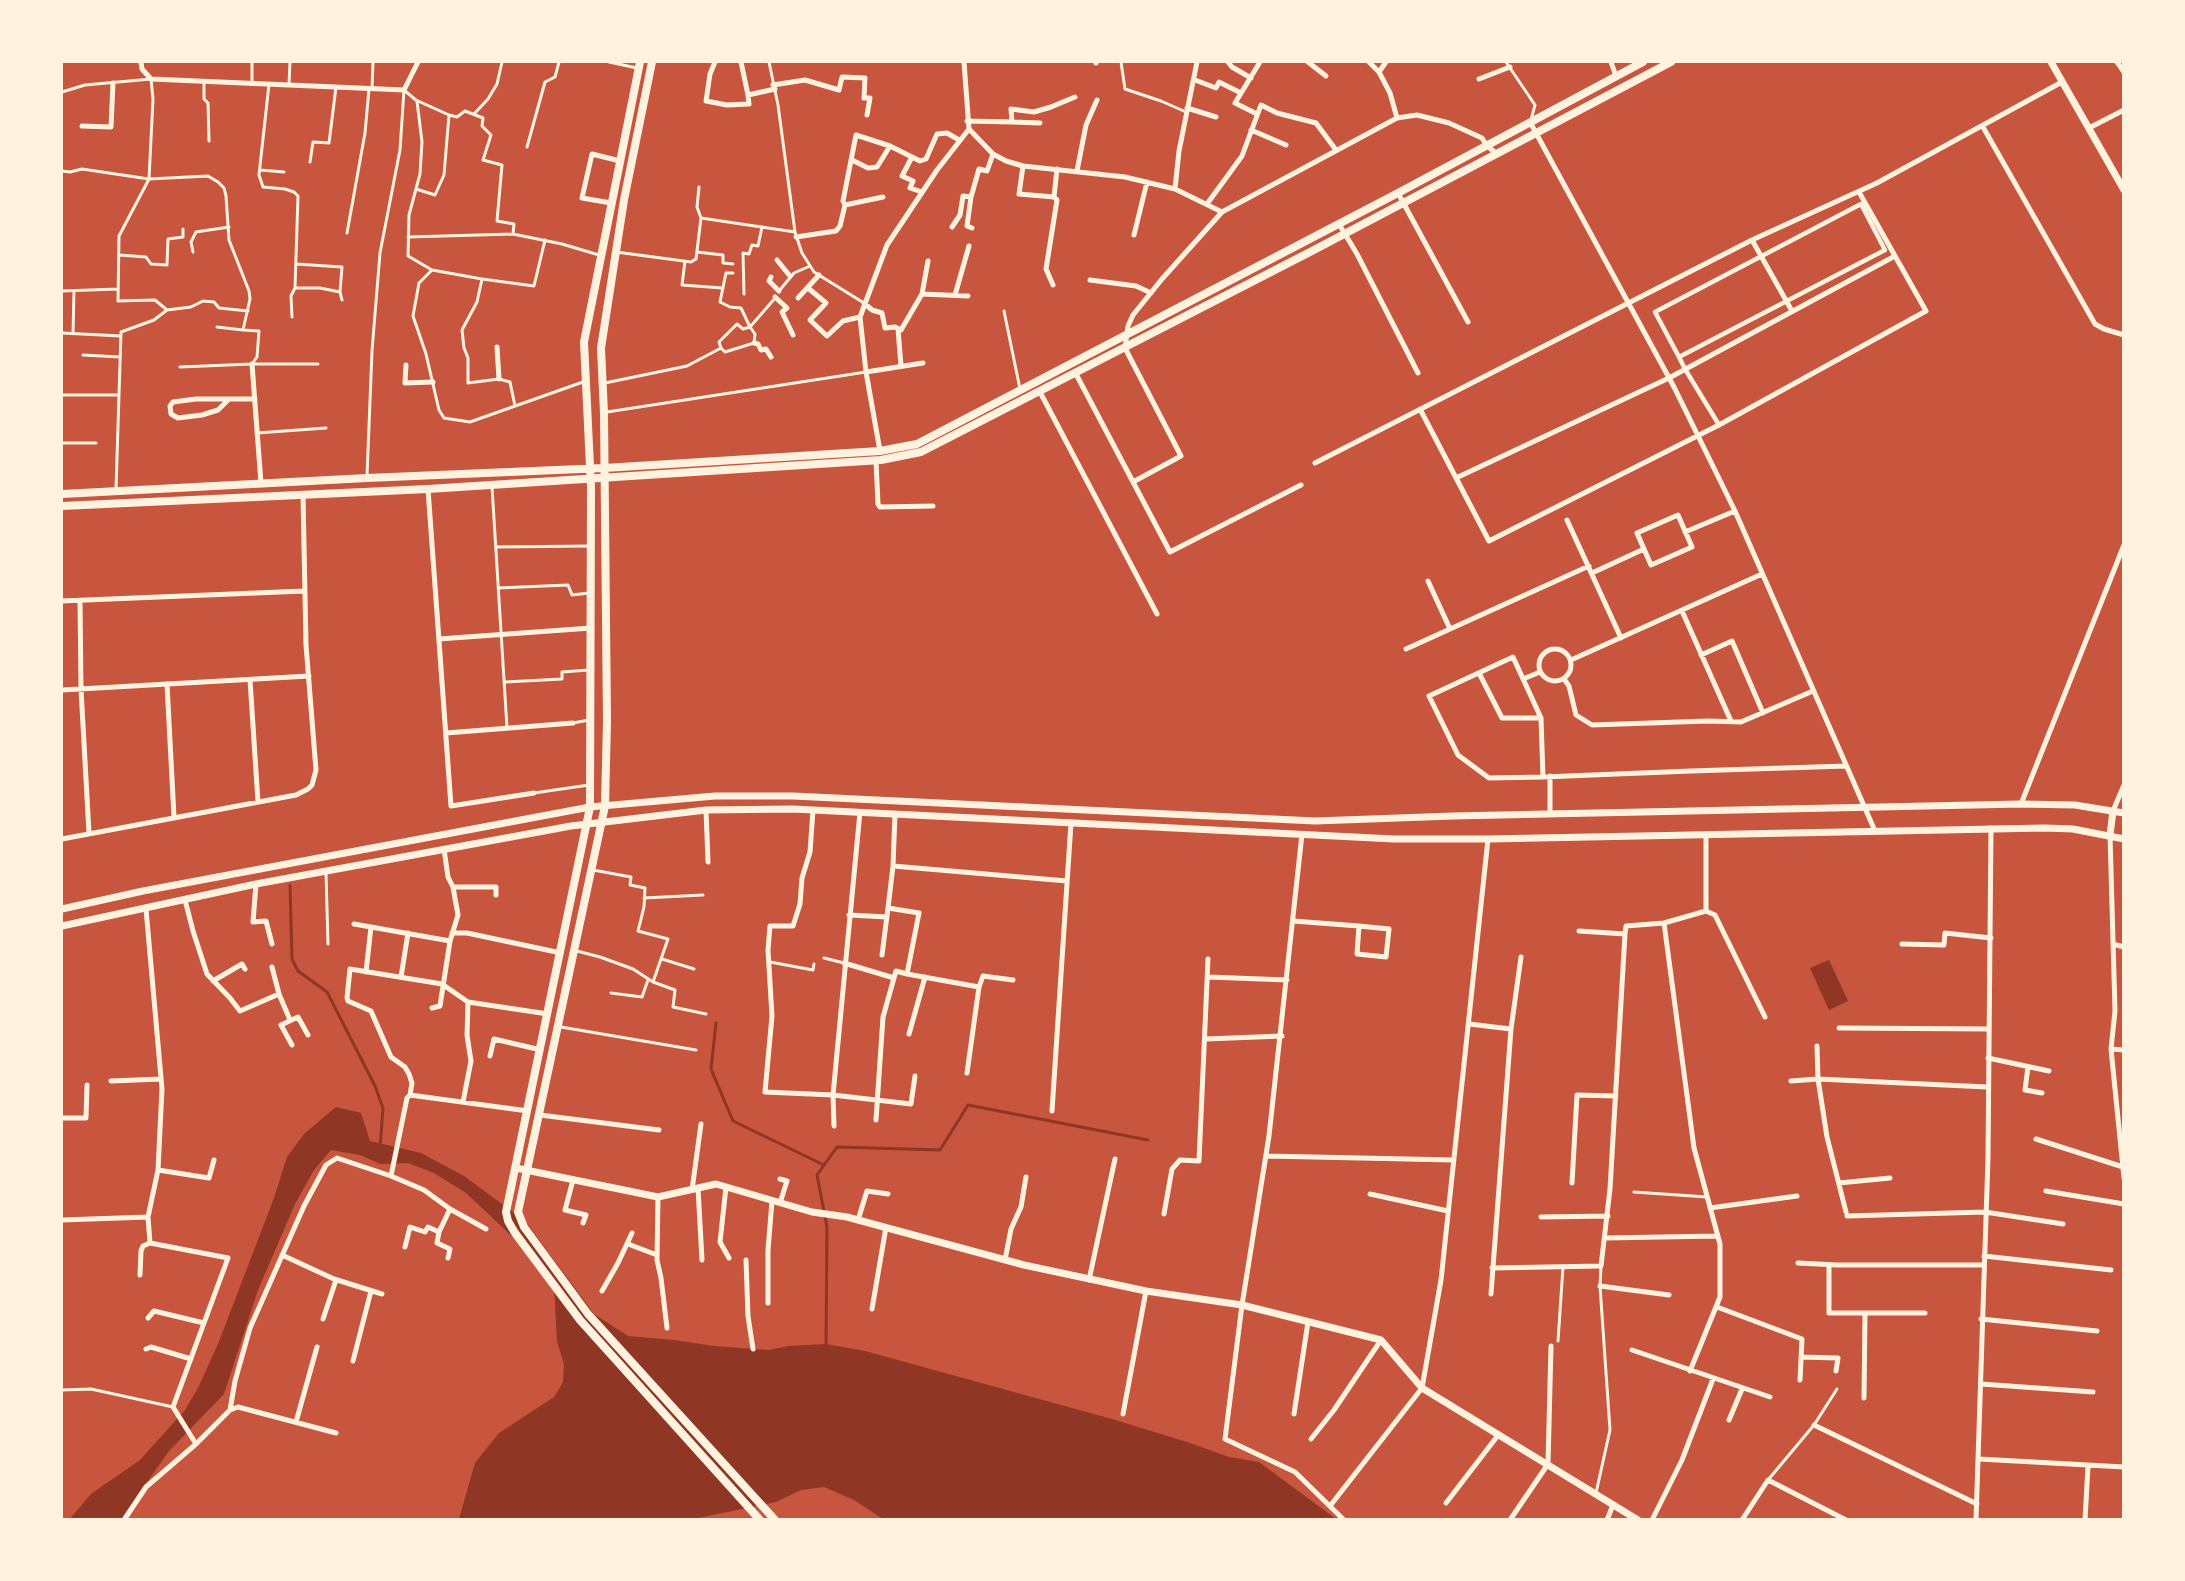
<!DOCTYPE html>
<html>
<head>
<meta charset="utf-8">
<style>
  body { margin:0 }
  #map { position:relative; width:2185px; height:1581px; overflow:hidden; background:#c8553d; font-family:"Varela Round",sans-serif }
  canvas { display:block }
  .frame { position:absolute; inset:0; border:63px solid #fff3e0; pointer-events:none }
</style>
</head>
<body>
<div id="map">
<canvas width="2185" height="1581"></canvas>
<div class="frame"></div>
</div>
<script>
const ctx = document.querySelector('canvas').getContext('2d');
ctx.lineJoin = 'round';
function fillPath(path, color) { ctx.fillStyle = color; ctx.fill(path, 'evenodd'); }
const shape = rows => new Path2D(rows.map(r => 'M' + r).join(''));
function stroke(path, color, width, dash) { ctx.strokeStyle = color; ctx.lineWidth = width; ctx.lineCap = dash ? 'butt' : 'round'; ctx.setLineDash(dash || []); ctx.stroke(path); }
const water = shape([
  [1829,960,1848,1001,1829,1010,1810,968],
  [336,1107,361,1113,370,1141,421,1153,464,1176,525,1221,594,1314,628,1336,674,1340,714,1346,769,1350,789,1346,826,1344,865,1351,1112,1419,1187,1442,1229,1457,1259,1462,1336,1519,883,1519,854,1500,824,1487,801,1490,776,1502,693,1519,459,1519,475,1463,499,1433,554,1397,563,1382,564,1364,557,1342,554,1286,534,1257,466,1193,434,1173,408,1163,380,1164,360,1155,331,1150,314,1170,295,1204,258,1290,224,1394,169,1451,121,1519,69,1520,91,1494,140,1460,185,1410,198,1388,218,1344,274,1198,287,1157,304,1134]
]);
const stream = shape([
  [290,885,292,959,298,971,327,992,375,1086,383,1108,380,1148],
  [716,1023,711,1069,733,1121,824,1165],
  [826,1347,827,1227,817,1175,837,1147,940,1150,968,1105,1148,1140]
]);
const service = shape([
  [609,62,637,68],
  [769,62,778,105,795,232,802,253,814,272,864,303],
  [1121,62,1125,89,1161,101,1186,112],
  [1506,62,1535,105,1531,120],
  [204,81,204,99,208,103,209,141],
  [252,84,252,62],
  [269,84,259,175,263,187,285,189,294,192,298,196,295,288,291,296,292,317],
  [289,84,290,62],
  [372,89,373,62],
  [404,90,417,101,422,142,420,174,409,215,408,256,432,270,482,279,534,286,545,240],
  [62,92,85,85,151,79,153,99,149,179,119,236,118,301,155,300,167,310,191,307,203,301,214,302,219,308,248,311],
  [474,114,488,99,497,84,502,62],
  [449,115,457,117,465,111,483,118,482,126,491,135,483,160,502,165,497,221,514,224,513,234],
  [527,147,545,82,555,77,559,62],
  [310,162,313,142,329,143,336,87],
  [260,170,284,172],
  [62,171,70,172,82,169,149,179,208,176,218,182,224,188,226,196,229,240,249,291,250,299,243,330,259,331,257,357,252,364],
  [699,187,697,207,701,218],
  [416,189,435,195,444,175,449,115,418,101],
  [347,233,365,133,369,89],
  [408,237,513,234,562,244,599,255],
  [193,252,191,242,196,232,229,227],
  [616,252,691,262,696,259,701,218,795,232],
  [697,252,723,255,723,263,733,264],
  [119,255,146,257,151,264,167,265,168,239,183,237,183,229],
  [685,261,682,285,722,288],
  [296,264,342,267,340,292,342,300],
  [432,270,419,283,413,316,426,354,439,410,444,418,470,422,583,382],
  [482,279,477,302,462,330,464,348,468,358,468,383,499,379,510,382,515,406],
  [295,288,320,288,340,292],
  [62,291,118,289],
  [779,291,794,273,810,266],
  [744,294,743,253,749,254,752,245,758,246,762,227],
  [1004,311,1020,389],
  [217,327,243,330],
  [62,333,121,336],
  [73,334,74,291],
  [721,348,719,342,737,324,743,329,750,327,741,308,730,307,720,302,726,273,733,273],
  [83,355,120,357],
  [180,367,252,364,318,364],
  [605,383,687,366,721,348,725,352,754,343,755,334,750,327,776,297],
  [62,395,119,395],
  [607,412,866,372],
  [257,433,326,428],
  [62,443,96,443],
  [367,476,372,351,380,253,400,150,404,90],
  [492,487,507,728],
  [116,489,121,332,154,320,167,310],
  [496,547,590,546],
  [498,588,568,585,572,595,589,593],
  [505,682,562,679,562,672,589,670],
  [573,723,589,720],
  [534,793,589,785],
  [593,870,631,877,630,885,645,888,644,907,638,931,668,939,653,982],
  [326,873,328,944],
  [644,898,703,895],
  [577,951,600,957,633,969,653,982,675,990,673,1007,706,1014],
  [824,958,844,963],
  [662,959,694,969],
  [770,962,813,970,814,964],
  [611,993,642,997,648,980],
  [561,1027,696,1050],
  [1634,1192,1707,1197],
  [1558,1341,1563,1267],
  [62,1390,91,1389,173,1407],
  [1768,1480,1814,1425,1837,1389],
  [1596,1493,1610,1430,1600,1286,1601,1266]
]);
const pedestrian = shape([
  [1679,357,1885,250,1861,204,1655,312,1679,357,1685,369,1719,425]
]);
const minor = shape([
  [141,62,142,69,151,79,404,90,418,62],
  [715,62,710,74,706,101,727,105,749,104,748,95,775,89],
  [741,62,748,95],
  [964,62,969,129,993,154,1006,161,1023,166,1125,177,1175,189,1222,212],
  [1096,62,1096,63],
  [1228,62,1232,67,1251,78],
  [1308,62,1326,76],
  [1369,62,1379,72,1390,93,1397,118],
  [1611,62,1616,76],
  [2117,62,2124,72],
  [1379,72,1386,62],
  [1479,79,1510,67],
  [1195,80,1216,88,1219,82,1241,93],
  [773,85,805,80,839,90,842,77,865,78,864,98,870,98,867,115],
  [1187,108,1216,117],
  [1257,114,1235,103,1260,62],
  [967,121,1012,122,1011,109,1034,112,1051,107,1075,97],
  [1012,122,1040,123],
  [1530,122,1674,387,1735,511,1875,831],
  [82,126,111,127,113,83],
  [1983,127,2095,324,2104,329,2124,335],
  [2089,128,2124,110],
  [1251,130,1286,145],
  [912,157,902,176,913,181,910,188,922,192],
  [852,160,868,168,877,167,890,146],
  [1023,166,1019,194,1054,197],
  [1077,171,1086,125,1097,100],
  [1175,189,1179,151,1197,62],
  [1398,193,1468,322],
  [971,197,967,226,972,228],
  [611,203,582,198,592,154,620,161],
  [1207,204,1242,156,1261,105,1277,113,1316,123,1336,150],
  [845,205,883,197],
  [1339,224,1357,254,1418,373],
  [952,227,960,215,963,196,971,197,979,169,987,171,993,154],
  [1134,235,1147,182],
  [796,237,836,231,840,226,845,205,843,201,856,135,890,146,920,161,926,159,937,134,947,133,959,140],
  [1752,240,1792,311],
  [777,260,790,276],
  [771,277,769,281,779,291],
  [1090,280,1136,286,1151,293],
  [1053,285,1046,269,1057,200,1054,197,1057,169],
  [808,288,826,303,810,320,827,336,843,321,860,317],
  [922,294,928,261],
  [955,295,969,246],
  [775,297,787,308,782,312,793,335],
  [798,298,819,275],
  [864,303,872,310,882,313,885,328,895,327,901,330,922,294,968,296],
  [898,329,901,366],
  [754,343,758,344,761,350,766,349,771,357],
  [497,347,499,379],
  [252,364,261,483],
  [406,365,405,383,433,382],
  [866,372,923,363],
  [1076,374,1170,552,1301,485],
  [1040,392,1157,614],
  [228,400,218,410,202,415,178,418,171,414,170,406,173,402,196,399,255,399],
  [1420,409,1489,541,1719,425,1926,311,1859,192],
  [880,451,866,372,860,317,887,245,937,170,969,129],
  [876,461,878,504,880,507,933,506],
  [1315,463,1752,240,1877,183,2062,82],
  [1456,478,1669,378,1895,256],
  [1133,482,1181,456,1125,348,1128,326,1133,315,1162,279,1222,212,1397,118,1417,115,1449,123,1482,138,1487,146,1496,153],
  [428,489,451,806,534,793],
  [1678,515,1692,547,1651,565,1637,533,1678,515],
  [1567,520,1621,638],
  [1685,532,1735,511],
  [1592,573,1644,549],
  [1428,581,1450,629],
  [80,600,81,689,89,833],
  [62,601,304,591],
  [1682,611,1731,721],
  [439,639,591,628],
  '1539 665a16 16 0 1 1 32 0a16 16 0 1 1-32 0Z',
  [1406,649,1589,566],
  [1701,655,1732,641,1763,713],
  [1571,660,1762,574],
  [1479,673,1502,718,1541,718],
  [1523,679,1540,672],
  [1564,679,1569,686,1576,715,1592,725,1708,721,1741,722,1813,691],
  [250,680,258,802],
  [167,684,174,817],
  [62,690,309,676],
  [446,733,573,723],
  [1550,776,1550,814],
  [1543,777,1541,718,1513,657,1429,696,1458,755,1489,778,1543,777,1691,771,1846,766],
  [2021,804,2124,545],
  [706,810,708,862],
  [813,810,810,852,802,878,800,904,793,926,770,926,768,950,772,1016,765,1092,833,1095,911,1104,915,1076],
  [2113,811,2124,785],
  [1302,834,1269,1136,1242,1305,1225,1439,1295,1472,1344,1520],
  [2110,835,2115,1011,2111,1049,2124,1178],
  [62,839,296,795,308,789,312,785,316,770,306,645,303,495],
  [893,866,1067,881],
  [256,884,253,922,266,921,272,944],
  [453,887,496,887,496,895],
  [185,900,193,931,207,974,230,998,240,1011,279,994,290,1020],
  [146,909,162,1089,158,1170,148,1217,150,1243,228,1258,173,1407,196,1444],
  [1706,911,1715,915,1765,1017],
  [849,915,887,917],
  [1293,921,1359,926,1389,929,1386,957,1357,954,1359,926],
  [354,924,450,941],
  [1579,931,1625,934,1626,926,1664,923],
  [452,933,467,933,561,953],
  [1902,944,1944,945,1945,933,1991,938],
  [2113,944,2124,947],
  [882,955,888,908],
  [844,963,894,978],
  [272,967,279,994],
  [366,972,371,927],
  [907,974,979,987],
  [401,977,408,933],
  [1208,977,1287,980],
  [213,981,242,964,245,969],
  [432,1008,440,1006,450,941,458,915,453,887,448,877,444,849],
  [1469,1024,1511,1029],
  [1839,1028,1989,1029],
  [909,1034,925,977],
  [1206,1039,1282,1036],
  [292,1045,281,1025,298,1017,308,1035],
  [2111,1049,2124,1050],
  [490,1056,494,1039,541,1050],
  [1988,1058,2049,1071],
  [2028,1067,2025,1090,2042,1093],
  [967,1073,979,987,983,976,1013,980],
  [111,1081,161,1079],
  [1791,1081,1818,1079,1817,1046],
  [410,1095,412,1083,409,1074,405,1067,391,1057,371,1011,348,1001,347,998,350,969,442,984,468,1002,548,1014],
  [463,1102,471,1061,467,1035,468,1002],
  [1052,1111,1071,823],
  [540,1115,659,1130],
  [62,1118,86,1118,87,1085],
  [876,1120,883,1017,896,971,907,974,919,913,888,908,893,866,895,814],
  [834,1126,833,1095,860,812],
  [2036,1139,2123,1167],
  [1266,1156,1454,1160],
  [158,1170,209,1178,214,1160],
  [391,1176,424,1190,450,1209,486,1229],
  [780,1179,787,1181,780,1203],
  [573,1180,565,1210,586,1215,583,1223],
  [1572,1183,1577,1095,1616,1096],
  [1839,1183,1890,1178],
  [726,1187,720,1242,729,1258],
  [698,1188,702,1260],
  [692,1190,701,1124],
  [2046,1191,2124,1204],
  [1370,1194,1448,1211],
  [658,1197,657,1260,661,1278,667,1328],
  [1710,1208,1797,1196],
  [1846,1212,1827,1137,1818,1079,1987,1087],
  [1164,1214,1172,1169,1180,1160,1199,1161,1208,959],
  [1847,1216,1985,1212,2063,1224],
  [1541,1217,1608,1216],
  [62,1220,148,1217],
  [858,1220,867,1191,888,1194],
  [439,1232,450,1209],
  [1605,1238,1718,1236],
  [628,1244,657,1255],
  [405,1247,410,1227,425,1232,428,1227,439,1232,437,1243,450,1249,448,1258],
  [282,1255,334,1279,382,1294],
  [1984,1256,2111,1270],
  [746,1260,748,1316,753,1349],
  [1005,1260,1011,1229,1021,1207,1026,1177],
  [1798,1263,1837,1265,1983,1265],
  [1829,1265,1829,1313,1925,1313],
  [1492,1268,1601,1266,1610,1189,1625,934],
  [140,1275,141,1251,143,1246,150,1243],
  [1089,1280,1115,1159],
  [1600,1286,1669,1295],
  [602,1291,618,1263,632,1233],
  [1491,1294,1511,1029,1521,957],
  [768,1303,768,1250,772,1201],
  [1717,1307,1802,1339,1800,1380],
  [872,1309,886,1227],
  [148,1318,154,1311,204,1323],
  [323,1319,336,1280],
  [1981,1319,2097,1331],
  [146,1349,151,1347,191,1359],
  [1632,1350,1770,1397],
  [1801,1357,1838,1358,1836,1371],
  [353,1361,371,1291],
  [1690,1371,1720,1297,1720,1244,1694,1148,1664,923,1706,911,1706,834],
  [1981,1384,2093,1392],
  [1864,1398,1865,1314],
  [230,1410,235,1381,250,1328,304,1206,326,1165,337,1158,391,1176,407,1098,410,1095,528,1111],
  [1123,1414,1146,1291],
  [1294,1414,1308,1322],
  [1729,1420,1742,1389],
  [296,1422,317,1347],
  [1814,1425,1977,1504],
  [1311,1439,1334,1410,1381,1340],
  [1979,1459,2124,1467],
  [1446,1503,1499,1434],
  [1330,1506,1422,1388,1441,1280,1488,839],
  [124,1520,146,1487,196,1444,230,1410,238,1407,336,1433],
  [1510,1520,1548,1464,1551,1346],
  [1607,1520,1613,1505],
  [1652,1520,1682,1460,1713,1379],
  [1742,1520,1768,1480,1846,1520],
  [1976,1520,1988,1158,1991,828],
  [2085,1520,2088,1466]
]);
const tertiary = shape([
  [2051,62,2124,190],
  [2110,835,2113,811],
  [62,909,143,891,590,807,715,796,793,796,1315,821,1453,816,2021,804,2075,805,2124,813],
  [62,926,256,884,571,826,706,810,793,809,1394,839,1488,839,2045,828,2073,829,2124,839],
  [516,1168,658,1197,716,1184,812,1212,847,1217,1024,1265,1146,1291,1242,1305,1381,1340,1422,1388,1638,1520]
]);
const secondary = shape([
  [640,62,584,342,591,487,590,807,506,1212,508,1221,515,1233,580,1320,760,1520],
  [652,62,624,200,601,348,604,413,607,721,605,806,518,1212,524,1227,588,1314,775,1520],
  [62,494,367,478,604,468,880,451,917,444,1398,193,1643,62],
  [62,506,428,489,881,460,921,452,1312,251,1671,62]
]);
fillPath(water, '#8f3625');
stroke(stream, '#8f3625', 3);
stroke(service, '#fff3e0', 3);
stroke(pedestrian, '#fff3e0', 4.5);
stroke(minor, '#fff3e0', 5);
stroke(tertiary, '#fff3e0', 7);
stroke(secondary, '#fff3e0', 8);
</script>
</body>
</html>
